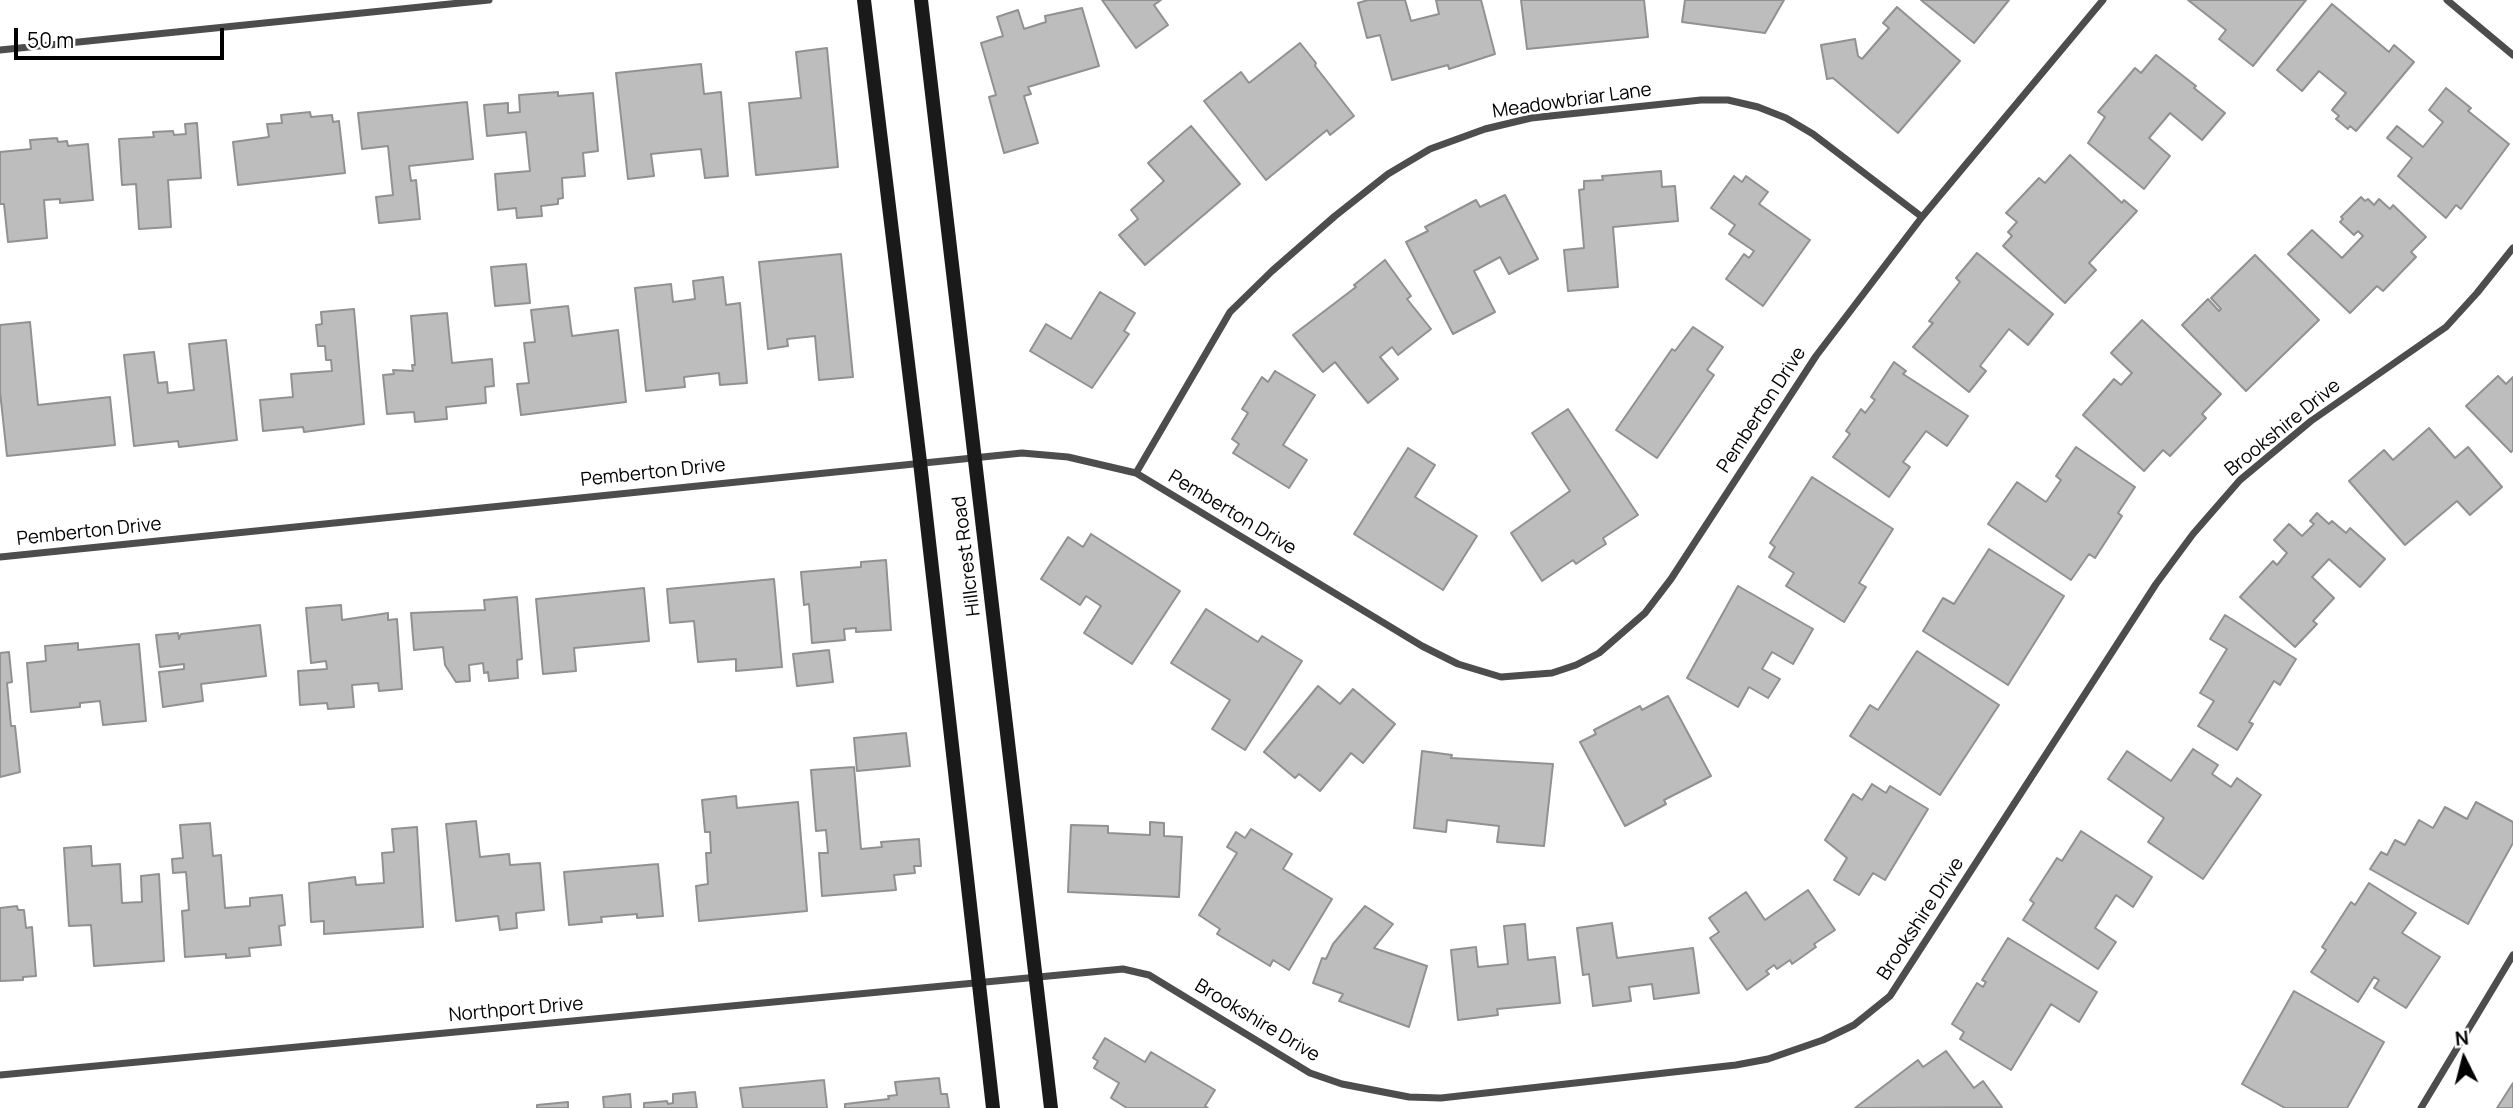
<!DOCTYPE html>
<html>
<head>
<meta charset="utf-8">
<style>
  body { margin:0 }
  #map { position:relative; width:2513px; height:1108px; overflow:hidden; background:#fff; font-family:Manrope,sans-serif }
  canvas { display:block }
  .north { position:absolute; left:2429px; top:1024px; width:70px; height:70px; -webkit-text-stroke:5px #fff; paint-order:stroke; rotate:354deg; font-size:19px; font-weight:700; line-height:28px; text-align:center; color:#000 }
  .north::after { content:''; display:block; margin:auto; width:24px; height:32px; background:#000; clip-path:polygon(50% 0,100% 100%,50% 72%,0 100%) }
  .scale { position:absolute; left:14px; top:28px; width:210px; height:32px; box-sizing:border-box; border:4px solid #000; border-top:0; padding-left:9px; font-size:21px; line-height:24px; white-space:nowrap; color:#000; -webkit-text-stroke:5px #fff; paint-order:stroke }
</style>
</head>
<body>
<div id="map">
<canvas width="2513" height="1108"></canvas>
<div class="north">N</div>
<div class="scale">50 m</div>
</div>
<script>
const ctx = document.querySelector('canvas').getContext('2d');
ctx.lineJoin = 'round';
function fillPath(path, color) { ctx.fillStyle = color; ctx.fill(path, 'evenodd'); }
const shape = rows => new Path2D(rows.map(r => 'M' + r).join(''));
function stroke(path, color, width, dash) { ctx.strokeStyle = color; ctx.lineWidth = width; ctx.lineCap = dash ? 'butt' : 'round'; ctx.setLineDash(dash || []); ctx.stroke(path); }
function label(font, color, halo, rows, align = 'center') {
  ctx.font = font + ' Manrope,sans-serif'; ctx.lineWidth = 5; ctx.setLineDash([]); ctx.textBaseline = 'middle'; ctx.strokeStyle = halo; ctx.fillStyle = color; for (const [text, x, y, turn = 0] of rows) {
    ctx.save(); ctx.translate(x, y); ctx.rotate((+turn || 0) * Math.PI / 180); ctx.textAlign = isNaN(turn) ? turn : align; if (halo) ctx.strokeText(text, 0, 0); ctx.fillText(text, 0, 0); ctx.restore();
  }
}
const building = shape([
  [1102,0,1161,0,1154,5,1168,25,1136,48,1102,0],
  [1368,0,1405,0,1411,21,1439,14,1436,0,1481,0,1495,54,1449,69,1448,65,1392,80,1380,35,1367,38,1358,3,1368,0],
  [1521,0,1644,0,1648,37,1527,49,1521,0],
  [1685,0,1784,0,1765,33,1682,22,1685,0],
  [1921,0,2009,0,1974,43,1921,0],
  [2188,0,2306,0,2253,66,2219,39,2226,30,2188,0],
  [2332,4,2389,52,2394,45,2414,62,2356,131,2350,126,2348,129,2336,119,2339,116,2332,110,2346,93,2319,71,2302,91,2277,70,2332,4],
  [1897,7,1960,61,1898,133,1833,78,1827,79,1821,45,1855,39,1858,56,1862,59,1889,28,1883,23,1897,7],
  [1082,8,1099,66,1028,87,1031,94,1024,96,1038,143,1004,153,989,97,996,95,981,43,1003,36,997,17,1018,10,1024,29,1046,22,1045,16,1082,8],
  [1300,43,1316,63,1315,66,1354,116,1330,135,1327,130,1266,180,1204,101,1241,72,1249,83,1300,43],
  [827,48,838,167,756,175,749,103,801,98,796,52,827,48],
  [2156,55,2196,86,2194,88,2225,113,2202,140,2170,113,2149,138,2170,156,2144,189,2088,143,2105,117,2098,112,2135,68,2141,73,2156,55],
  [701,64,704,94,721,92,728,176,705,178,701,149,651,154,654,176,628,179,616,73,701,64],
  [2446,88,2471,108,2468,111,2509,144,2461,209,2456,205,2446,218,2398,176,2412,158,2387,138,2397,126,2423,147,2443,122,2429,110,2446,88],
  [558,92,558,96,593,93,598,151,583,153,585,176,562,178,563,198,558,199,558,204,541,206,542,216,517,218,516,208,498,210,495,174,530,171,526,132,487,136,484,105,508,103,508,113,520,112,519,95,558,92],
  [467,102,473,159,409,166,411,181,416,180,420,219,379,223,376,197,393,195,388,146,362,149,358,113,467,102],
  [310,112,311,117,332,115,333,122,339,121,345,173,238,185,233,142,269,137,267,124,282,123,281,115,310,112],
  [197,123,201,178,168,180,171,227,139,229,136,184,122,185,119,139,154,137,153,132,173,131,174,135,186,134,185,124,197,123],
  [1191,126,1240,184,1145,265,1119,235,1138,219,1131,210,1164,181,1148,163,1191,126],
  [57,138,58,142,67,141,68,146,88,144,93,200,60,203,60,199,44,200,47,238,8,242,4,204,0,204,0,152,31,149,30,140,57,138],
  [2070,155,2122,203,2124,200,2137,211,2089,263,2096,270,2065,303,2003,246,2012,236,2008,232,2017,222,2006,213,2039,178,2045,183,2070,155],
  [1661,171,1662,187,1675,186,1678,221,1613,227,1618,287,1568,291,1564,250,1584,248,1579,190,1584,189,1584,181,1603,180,1602,176,1661,171],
  [1734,176,1742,182,1746,176,1768,192,1759,204,1810,240,1763,306,1726,279,1744,254,1749,258,1754,251,1729,234,1735,225,1711,208,1734,176],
  [1505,195,1538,259,1509,274,1500,257,1474,271,1495,312,1453,334,1406,242,1428,231,1425,227,1476,200,1480,207,1505,195],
  [2361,197,2365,201,2368,199,2374,205,2379,199,2390,209,2393,205,2426,237,2411,252,2416,257,2383,291,2377,286,2350,313,2288,254,2312,230,2342,258,2363,236,2358,231,2354,235,2340,222,2343,219,2341,217,2361,197],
  [1977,253,2053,314,2028,345,2009,329,1980,366,1986,371,1969,392,1913,347,1933,323,1929,321,1960,282,1956,278,1977,253],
  [841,254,853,377,819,380,815,336,787,339,788,346,768,349,759,262,841,254],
  [2255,255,2319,320,2246,391,2182,325,2208,299,2219,311,2221,309,2211,298,2255,255],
  [1385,260,1411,296,1407,299,1431,329,1398,355,1392,347,1380,357,1398,379,1368,403,1335,362,1323,372,1293,335,1356,287,1354,285,1385,260],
  [526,264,530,303,495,306,491,267,526,264],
  [723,277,726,305,740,303,747,383,720,385,719,373,684,377,685,387,646,391,635,288,671,284,673,302,695,299,693,281,723,277],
  [1100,292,1135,313,1124,331,1129,334,1092,388,1030,351,1046,324,1071,339,1100,292],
  [568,306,572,336,618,330,626,402,521,415,517,384,529,383,524,343,535,342,531,310,568,306],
  [354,309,364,424,304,432,303,427,263,431,260,400,293,397,291,374,332,371,331,360,326,360,325,346,318,346,316,325,322,324,321,312,354,309],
  [447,313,452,363,492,359,494,386,485,387,486,403,446,407,447,419,415,422,414,412,387,414,383,375,394,374,393,370,413,371,412,365,415,365,411,316,447,313],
  [2142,320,2221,394,2202,414,2206,418,2170,456,2163,450,2144,471,2083,415,2114,379,2121,385,2132,373,2111,353,2142,320],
  [30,322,38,405,110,397,115,445,7,456,0,392,0,325,30,322],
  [1693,327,1723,347,1707,370,1714,375,1657,458,1616,430,1672,349,1675,351,1693,327],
  [226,340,237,440,179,447,178,441,134,446,124,355,154,352,158,383,167,382,168,393,194,390,189,344,226,340],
  [1894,362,1906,371,1903,374,1968,416,1947,446,1926,431,1903,462,1910,467,1889,497,1833,457,1850,434,1846,431,1861,409,1865,413,1875,400,1871,397,1894,362],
  [1275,371,1315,395,1283,445,1307,460,1289,488,1233,453,1239,444,1232,439,1248,413,1242,409,1262,377,1268,382,1275,371],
  [2498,376,2506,384,2513,377,2513,450,2511,452,2466,406,2498,376],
  [1568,409,1638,515,1603,538,1606,544,1595,551,1576,564,1573,560,1542,581,1511,533,1570,491,1532,433,1568,409],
  [2429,428,2455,458,2468,447,2502,487,2470,515,2457,501,2405,545,2349,481,2384,450,2393,460,2429,428],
  [2076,447,2135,487,2118,513,2122,516,2095,558,2089,554,2071,580,1988,524,2017,482,2046,502,2061,480,2056,476,2076,447],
  [1408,448,1435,465,1415,497,1477,536,1443,590,1354,534,1408,448],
  [1812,477,1893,529,1859,583,1866,587,1844,622,1786,586,1794,573,1769,557,1775,547,1770,543,1812,477],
  [2317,513,2329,524,2332,521,2346,533,2350,528,2385,559,2360,587,2329,559,2312,577,2334,598,2313,621,2317,624,2295,647,2240,597,2273,561,2277,565,2287,553,2274,540,2289,524,2302,536,2314,524,2310,521,2317,513],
  [1091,534,1180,591,1132,664,1084,633,1101,606,1086,596,1080,605,1041,579,1068,537,1083,547,1091,534],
  [1989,549,2064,596,2008,685,1923,631,1943,598,1954,604,1989,549],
  [886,560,891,630,856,632,856,628,844,629,845,640,812,643,809,604,804,605,801,572,861,567,861,562,886,560],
  [774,579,782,667,736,671,736,659,698,662,694,621,670,623,667,589,774,579],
  [1738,586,1813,629,1793,664,1772,652,1762,669,1780,679,1768,698,1749,687,1738,707,1687,678,1738,586],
  [644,588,649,641,574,648,576,671,543,674,536,599,644,588],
  [517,597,522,659,517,660,518,678,489,681,488,672,484,673,483,663,469,665,470,681,456,682,445,665,443,647,414,650,411,613,485,610,484,600,517,597],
  [341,605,342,620,388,613,388,620,397,619,402,689,379,691,378,683,352,685,354,707,328,709,327,703,300,705,298,671,327,669,326,661,311,663,306,608,341,605],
  [1206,609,1258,642,1262,636,1302,661,1245,750,1212,729,1230,700,1171,663,1206,609],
  [2225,615,2296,659,2280,685,2274,681,2249,722,2253,724,2237,750,2198,726,2214,701,2200,693,2227,649,2210,639,2225,615],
  [260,625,266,676,201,684,203,701,163,707,159,672,184,669,184,664,160,667,156,635,178,633,179,639,181,634,260,625],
  [78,643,78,650,139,644,146,721,103,725,100,701,80,703,80,707,31,712,27,663,46,661,45,646,78,643],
  [829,650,833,682,797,686,793,654,829,650],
  [1917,651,1999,705,1940,795,1850,736,1870,705,1878,710,1917,651],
  [9,652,12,682,7,683,11,726,15,726,20,772,0,777,0,653,9,652],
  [1318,686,1340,704,1353,689,1395,724,1363,763,1351,753,1320,791,1299,774,1295,778,1264,752,1318,686],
  [1668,696,1711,776,1664,800,1666,804,1625,826,1580,742,1596,734,1594,730,1640,706,1642,710,1668,696],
  [906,733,910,766,857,771,854,738,906,733],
  [2193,749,2218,765,2212,774,2231,787,2237,778,2261,795,2203,879,2148,842,2164,818,2108,779,2127,751,2171,781,2193,749],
  [1422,751,1452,755,1451,758,1553,764,1544,846,1497,842,1499,826,1447,820,1446,832,1414,828,1422,751],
  [854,767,861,849,882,847,881,842,919,839,921,866,914,866,915,873,894,875,896,890,822,896,819,853,828,853,826,830,816,831,811,770,854,767],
  [1872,784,1886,793,1890,786,1928,809,1885,880,1873,873,1859,895,1834,880,1847,858,1825,840,1853,794,1862,800,1872,784],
  [736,796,737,808,798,802,807,911,699,921,696,886,708,884,706,853,711,853,710,832,705,832,702,800,736,796],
  [2476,802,2513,822,2513,843,2468,924,2370,869,2381,852,2387,855,2395,840,2405,845,2419,820,2433,828,2445,807,2467,819,2476,802],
  [476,821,480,857,509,854,510,865,540,863,544,910,516,913,517,928,500,930,498,916,456,921,446,824,476,821],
  [1150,822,1164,823,1164,836,1182,837,1179,897,1068,892,1071,825,1108,826,1108,833,1150,835,1150,822],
  [210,823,213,856,221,855,225,908,250,906,250,898,282,895,285,925,279,926,281,945,249,948,250,956,226,958,226,954,185,957,182,911,189,910,186,872,173,873,172,859,183,858,180,825,210,823],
  [417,827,423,927,324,934,324,921,311,922,309,883,355,877,356,885,384,883,382,853,394,852,392,829,417,827],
  [1251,829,1292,854,1283,869,1332,899,1289,970,1273,960,1270,966,1217,934,1220,929,1199,915,1237,853,1227,847,1236,832,1245,838,1251,829],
  [2081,831,2152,877,2133,907,2116,895,2095,928,2116,942,2098,969,2023,920,2034,903,2030,900,2057,858,2062,861,2081,831],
  [91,846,92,866,120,864,122,903,142,902,141,876,159,874,164,961,94,966,91,925,69,926,64,848,91,846],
  [658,864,663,916,637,918,637,914,601,917,602,922,569,925,564,872,658,864],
  [2369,883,2416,913,2402,933,2440,957,2406,1008,2374,988,2379,980,2374,977,2358,1002,2311,972,2326,950,2322,947,2351,902,2355,905,2369,883],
  [1808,890,1835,930,1814,944,1816,947,1792,964,1790,960,1777,969,1774,965,1766,971,1769,974,1747,990,1710,938,1719,932,1709,918,1746,892,1765,920,1808,890],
  [17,906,18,910,24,910,26,928,32,927,36,976,23,977,23,980,0,981,0,908,17,906],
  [1365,906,1393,924,1374,948,1427,966,1409,1027,1339,1001,1343,994,1313,983,1322,958,1326,959,1333,944,1365,906],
  [1612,923,1617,958,1693,948,1699,993,1654,999,1652,984,1629,987,1631,1001,1593,1006,1589,974,1583,975,1577,928,1612,923],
  [1525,924,1528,960,1555,957,1560,1003,1497,1009,1498,1015,1458,1020,1451,950,1476,947,1478,967,1508,964,1504,926,1525,924],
  [2008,938,2097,992,2079,1022,2051,1004,2011,1070,1960,1039,1964,1032,1952,1024,1977,983,1983,987,1986,982,1982,980,2008,938],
  [2294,991,2384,1042,2347,1108,2285,1108,2242,1084,2294,991],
  [1105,1038,1145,1062,1151,1052,1215,1090,1205,1106,1208,1108,1127,1108,1111,1098,1119,1083,1094,1068,1098,1061,1093,1058,1105,1038],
  [1946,1051,1974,1088,1983,1081,2002,1107,1855,1108,1918,1060,1923,1067,1946,1051],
  [939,1078,941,1094,947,1094,949,1108,845,1108,845,1104,889,1099,888,1096,897,1095,895,1082,939,1078],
  [824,1080,827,1108,743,1108,740,1088,824,1080],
  [2513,1083,2513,1108,2497,1108,2513,1083],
  [695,1092,697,1108,644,1108,644,1103,667,1101,668,1104,673,1103,673,1094,695,1092],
  [630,1094,631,1108,604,1108,603,1097,630,1094],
  [568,1102,568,1108,537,1108,537,1105,568,1102]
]);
const minor = shape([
  [2447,0,2513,55],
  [0,50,489,0],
  [1136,473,1230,312,1272,271,1335,216,1388,174,1430,149,1485,129,1531,118,1701,100,1728,100,1758,107,1786,118,1813,134,1922,217],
  [0,557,1022,453,1068,457,1136,473,1422,646,1458,664,1501,677,1552,673,1576,665,1599,653,1645,613,1671,579,1816,356,1922,217,2103,0],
  [0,1075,1123,969,1149,975,1310,1073,1342,1084,1409,1097,1441,1098,1736,1065,1768,1059,1823,1040,1854,1025,1890,996,2156,584,2193,534,2240,480,2311,421,2446,327,2477,293,2513,248],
  [2421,1108,2513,955]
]);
const secondary = shape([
  [864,0,920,462,993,1108],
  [921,0,1051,1108]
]);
const streetNames = [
  ["Meadowbriar Lane",1572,101,-8],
  ["Pemberton Drive",1762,410,-57],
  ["Brookshire Drive",2283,428,-39],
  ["Pemberton Drive",653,473,-6],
  ["Pemberton Drive",1232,513,31],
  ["Pemberton Drive",89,532,-6],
  ["Hillcrest Road",967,556,-97],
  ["Brookshire Drive",1921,919,-57],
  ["Northport Drive",516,1010,-5],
  ["Brookshire Drive",1257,1021,31]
];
fillPath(building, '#bdbdbd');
stroke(building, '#919191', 2);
stroke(minor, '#4d4d4d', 7);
stroke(secondary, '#1a1a1a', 14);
label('19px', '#000', '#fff', streetNames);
</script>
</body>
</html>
